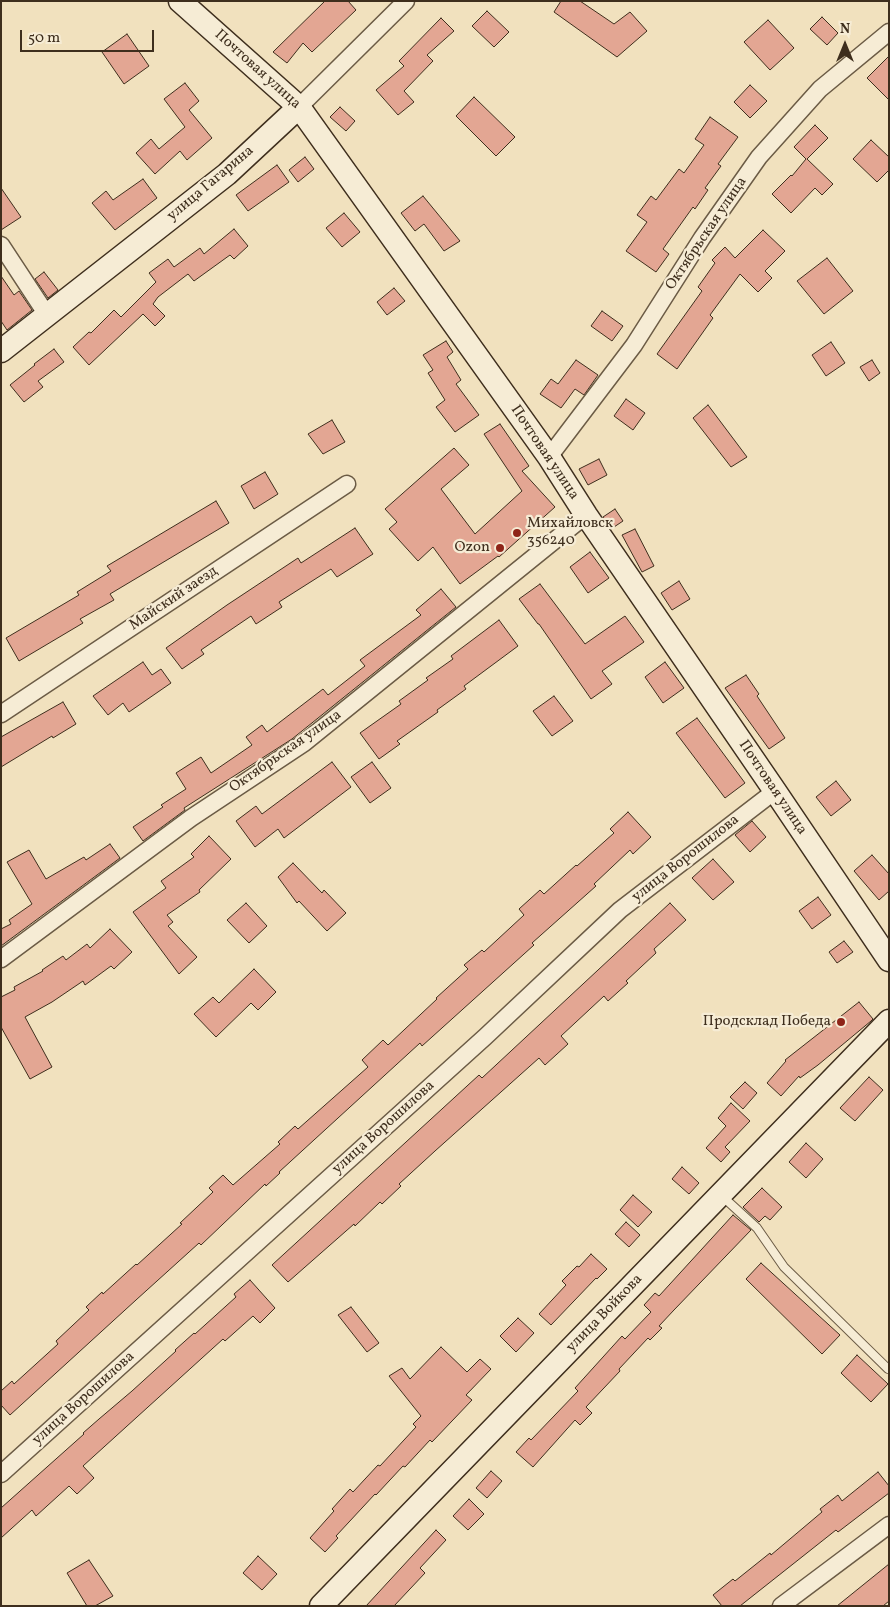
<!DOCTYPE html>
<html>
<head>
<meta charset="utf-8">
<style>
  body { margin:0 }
  #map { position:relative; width:890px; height:1607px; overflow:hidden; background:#f1e1be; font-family:Vollkorn,serif }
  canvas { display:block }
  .frame { position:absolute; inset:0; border:2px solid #3e2e1d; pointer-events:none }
  .north { position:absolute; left:820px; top:20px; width:50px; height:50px; -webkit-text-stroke:4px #f6ecd5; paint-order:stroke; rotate:0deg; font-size:14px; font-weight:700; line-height:20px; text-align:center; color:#3e2e1d }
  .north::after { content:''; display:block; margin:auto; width:18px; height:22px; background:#3e2e1d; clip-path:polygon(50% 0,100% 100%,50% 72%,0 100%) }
  .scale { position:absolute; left:20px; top:30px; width:134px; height:22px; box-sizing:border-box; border:2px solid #3e2e1d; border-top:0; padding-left:6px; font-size:15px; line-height:18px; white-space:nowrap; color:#3e2e1d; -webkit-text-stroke:4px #f6ecd5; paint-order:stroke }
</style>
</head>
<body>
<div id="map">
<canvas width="890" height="1607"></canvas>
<div class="frame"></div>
<div class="north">N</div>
<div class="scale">50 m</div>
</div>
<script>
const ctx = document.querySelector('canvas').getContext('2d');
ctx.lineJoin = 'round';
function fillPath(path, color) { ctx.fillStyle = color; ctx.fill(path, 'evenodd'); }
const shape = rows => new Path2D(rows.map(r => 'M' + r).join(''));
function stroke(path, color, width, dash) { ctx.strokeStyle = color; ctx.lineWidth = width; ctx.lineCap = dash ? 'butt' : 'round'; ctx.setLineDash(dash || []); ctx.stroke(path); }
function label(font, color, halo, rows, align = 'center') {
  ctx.font = font + ' Vollkorn,serif'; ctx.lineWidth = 4.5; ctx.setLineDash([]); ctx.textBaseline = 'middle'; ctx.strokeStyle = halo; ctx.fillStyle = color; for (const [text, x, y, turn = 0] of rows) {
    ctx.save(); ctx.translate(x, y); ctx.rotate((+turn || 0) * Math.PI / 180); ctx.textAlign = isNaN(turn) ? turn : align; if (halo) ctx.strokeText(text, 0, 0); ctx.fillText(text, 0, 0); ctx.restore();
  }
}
const building = shape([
  [325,1,348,1,356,10,312,52,303,43,287,63,273,52,325,1],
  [561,1,580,1,614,24,630,12,647,31,617,57,554,12,561,1],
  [487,11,509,32,494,47,472,26,487,11],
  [822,17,838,33,827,45,810,29,822,17],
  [441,18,454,31,427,55,433,61,404,91,414,102,398,115,376,90,404,66,399,61,441,18],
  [768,20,794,48,770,70,744,42,768,20],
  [127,34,149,66,124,84,102,52,127,34],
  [889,56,889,100,867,78,889,56],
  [185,83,199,101,189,110,212,138,187,160,180,151,155,174,136,153,151,139,159,149,185,127,164,99,185,83],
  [750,85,767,101,750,118,734,102,750,85],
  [474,97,515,137,496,156,456,116,474,97],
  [340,107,355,121,346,131,330,117,340,107],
  [710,117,738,137,718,164,721,166,705,188,708,190,695,209,693,207,663,249,669,254,656,272,626,251,647,222,637,215,651,196,656,200,679,169,684,173,704,145,695,139,710,117],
  [815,125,828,138,807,159,833,184,822,195,815,188,791,213,772,194,791,175,792,176,806,159,794,147,815,125],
  [871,140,889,157,889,170,877,182,853,159,871,140],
  [305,157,314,169,298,182,289,170,305,157],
  [277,165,289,182,248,211,236,195,277,165],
  [143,179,157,198,115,230,92,203,106,191,113,200,143,179],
  [1,188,21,217,1,230,1,188],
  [423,196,460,241,444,251,424,224,415,231,401,213,423,196],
  [344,213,360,232,342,247,326,228,344,213],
  [234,229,248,246,234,259,230,255,194,281,188,274,158,297,153,304,165,316,155,326,143,314,89,365,73,347,89,332,91,333,114,310,121,317,156,282,149,273,168,259,174,267,200,248,204,254,234,229],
  [763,230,785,251,765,271,772,278,758,292,740,274,710,315,713,318,677,369,657,354,702,291,698,287,715,263,712,260,725,247,735,258,763,230],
  [827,258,853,291,824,314,797,281,827,258],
  [44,272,58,290,48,298,35,279,44,272],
  [1,276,14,295,19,291,32,310,7,330,1,321,1,276],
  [394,288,405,301,387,315,377,302,394,288],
  [602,311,623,326,612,341,591,326,602,311],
  [446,341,453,352,447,357,461,380,456,384,479,415,455,432,436,407,445,400,428,373,433,370,423,355,446,341],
  [831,342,845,363,826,376,812,355,831,342],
  [54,349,64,362,38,381,43,387,24,402,10,385,35,365,34,364,54,349],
  [576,360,598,375,584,395,575,389,561,408,540,394,551,379,558,384,576,360],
  [872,360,880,373,869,381,860,367,872,360],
  [626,399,645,413,633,430,614,416,626,399],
  [708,405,747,457,731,467,693,418,708,405],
  [332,420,345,442,323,454,308,434,332,420],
  [500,424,529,466,522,471,555,507,499,557,498,556,460,584,433,547,418,561,389,529,397,522,385,509,454,448,469,465,441,489,475,534,522,491,484,434,500,424],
  [599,459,607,475,588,485,579,469,599,459],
  [265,472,278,494,254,509,241,486,265,472],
  [216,501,229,523,110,594,114,600,80,619,83,623,19,661,6,638,79,595,77,592,111,571,107,566,216,501],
  [615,509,623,521,611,529,603,517,615,509],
  [355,528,373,554,337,577,331,569,279,602,282,607,256,624,251,616,201,650,204,654,182,669,166,648,227,605,298,558,301,563,355,528],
  [635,529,654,566,642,572,622,535,635,529],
  [590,552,609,578,588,593,570,567,590,552],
  [679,581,690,599,672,610,661,593,679,581],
  [540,584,585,644,625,616,644,642,602,671,612,684,591,699,539,624,538,624,519,599,540,584],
  [441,589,456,607,292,739,184,808,185,810,143,841,133,827,163,807,161,805,186,789,176,773,201,757,211,773,252,745,246,737,262,725,267,732,323,689,328,695,365,666,360,660,421,615,416,610,441,589],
  [499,620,518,646,464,686,466,689,437,710,438,712,397,741,400,744,379,759,360,733,401,704,399,701,428,680,426,678,453,659,451,656,499,620],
  [143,662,152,675,161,669,171,683,129,712,123,703,108,715,93,696,143,662],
  [665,662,684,688,663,703,645,677,665,662],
  [746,675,759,694,757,696,785,738,769,749,725,688,746,675],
  [554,696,573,721,552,736,533,711,554,696],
  [63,702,76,724,53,738,52,736,1,767,1,737,63,702],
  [697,718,745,783,725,798,676,733,697,718],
  [332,762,351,787,284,838,278,829,255,847,236,821,256,806,262,814,332,762],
  [372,762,391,788,370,803,351,777,372,762],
  [836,781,851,800,831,816,816,797,836,781],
  [628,812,651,837,633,854,630,850,594,884,596,886,532,943,534,945,422,1046,420,1043,279,1172,280,1173,266,1186,265,1184,201,1245,199,1243,136,1300,10,1415,1,1405,1,1391,12,1381,14,1384,58,1344,56,1341,89,1310,86,1307,102,1292,103,1294,136,1264,137,1265,182,1224,180,1223,213,1192,209,1188,223,1175,233,1185,280,1144,278,1142,295,1126,298,1129,368,1067,362,1060,383,1040,388,1045,437,999,436,998,468,969,464,965,482,950,484,952,524,915,519,909,540,890,544,894,576,865,577,866,614,833,610,829,628,812],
  [752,821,766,837,750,852,735,835,752,821],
  [209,836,231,859,199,890,200,892,167,915,173,922,168,926,197,957,179,974,133,912,166,888,161,881,194,857,191,854,209,836],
  [110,844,120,858,1,946,1,929,11,924,9,920,32,904,7,862,29,850,46,879,84,857,86,860,110,844],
  [872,855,889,874,889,891,879,900,854,871,872,855],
  [713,859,734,882,713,900,692,878,713,859],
  [293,863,322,893,324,890,346,913,327,931,299,901,297,903,278,877,293,863],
  [818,897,831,915,812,929,799,911,818,897],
  [246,903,267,926,249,943,227,920,246,903],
  [670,903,686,920,654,949,656,953,626,981,628,983,608,1001,604,996,561,1036,568,1044,545,1065,539,1058,435,1151,399,1184,401,1186,382,1204,380,1202,355,1226,354,1224,288,1282,272,1265,479,1075,482,1078,670,903],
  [110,929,132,952,114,969,111,966,85,985,83,981,52,1002,25,1017,52,1067,30,1079,1,1027,1,997,15,990,14,987,43,971,42,970,63,956,66,960,87,944,90,948,110,929],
  [844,941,853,952,837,963,829,952,844,941],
  [254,969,276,992,258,1010,251,1003,216,1037,194,1014,213,997,219,1003,254,969],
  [859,1002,873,1019,871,1021,818,1065,800,1078,799,1076,781,1096,767,1083,786,1061,785,1060,859,1002],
  [869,1077,883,1090,855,1121,840,1108,869,1077],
  [745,1082,757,1093,743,1109,730,1097,745,1082],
  [731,1103,750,1121,725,1147,730,1152,721,1162,706,1148,726,1126,718,1118,731,1103],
  [806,1143,823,1159,806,1178,789,1162,806,1143],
  [682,1167,699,1183,689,1194,672,1179,682,1167],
  [762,1188,782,1207,770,1220,765,1216,759,1222,743,1207,762,1188],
  [633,1195,652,1212,638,1227,620,1210,633,1195],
  [733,1215,751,1230,674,1310,659,1326,662,1328,650,1340,648,1338,619,1369,620,1371,586,1407,592,1413,580,1425,575,1420,533,1467,516,1452,529,1438,531,1440,578,1391,575,1388,622,1336,625,1339,651,1312,644,1305,655,1293,659,1296,733,1215],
  [626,1222,640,1235,629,1247,615,1234,626,1222],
  [591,1254,607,1269,597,1279,596,1278,551,1325,539,1314,566,1285,562,1281,577,1266,579,1267,591,1254],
  [761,1263,840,1335,822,1354,746,1279,761,1263],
  [250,1280,275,1308,260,1323,253,1316,225,1341,223,1339,83,1466,94,1478,77,1494,69,1486,36,1516,32,1510,1,1538,1,1508,84,1434,83,1433,99,1419,132,1391,176,1351,175,1350,194,1333,195,1334,236,1297,234,1294,250,1280],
  [351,1307,379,1343,367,1352,338,1315,351,1307],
  [518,1318,534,1333,516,1352,500,1336,518,1318],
  [441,1347,467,1372,480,1359,491,1369,466,1395,472,1400,432,1442,430,1440,405,1467,403,1466,376,1495,375,1494,336,1536,338,1538,325,1552,310,1538,334,1511,332,1509,350,1489,353,1492,378,1465,380,1466,416,1427,413,1424,421,1416,389,1376,402,1368,410,1379,441,1347],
  [857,1355,888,1384,871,1402,841,1373,857,1355],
  [491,1471,502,1481,487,1498,476,1488,491,1471],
  [878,1472,889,1486,889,1493,838,1532,836,1530,740,1606,722,1606,713,1595,733,1579,735,1581,770,1553,771,1555,822,1512,820,1509,838,1495,842,1501,878,1472],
  [469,1499,484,1514,468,1530,453,1516,469,1499],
  [436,1530,446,1540,420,1568,425,1573,394,1606,366,1606,436,1530],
  [258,1556,277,1574,262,1590,243,1573,258,1556],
  [89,1560,113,1596,95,1606,87,1606,67,1573,89,1560],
  [889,1564,889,1601,883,1606,837,1606,889,1564]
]);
const service = shape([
  [722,1196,757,1228,784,1267,888,1369]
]);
const minor = shape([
  [299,107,406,1],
  [1,245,47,315],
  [549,457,634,345,702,238,759,157,820,89,889,32],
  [1,714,347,484],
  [1,959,191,818,304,743,586,515],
  [1,1474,485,1037,620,910,775,791],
  [781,1606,889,1525]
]);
const secondary = shape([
  [180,1,299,107,549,457,586,515,775,791,889,960],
  [1,351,227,174,299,107],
  [321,1606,889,1021]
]);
const markers = [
  [517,533,5,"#8f2418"],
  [500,548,5,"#8f2418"],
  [841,1022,5,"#8f2418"]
];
const streetNames = [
  ["Почтовая улица",257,70,42],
  ["улица Гагарина",211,184,-40],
  ["Октябрьская улица",707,234,-56],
  ["Почтовая улица",544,453,56],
  ["Майский заезд",174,599,-34],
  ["Октябрьская улица",286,752,-35],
  ["Почтовая улица",772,788,56],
  ["улица Ворошилова",686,859,-38],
  ["улица Ворошилова",384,1128,-42],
  ["улица Войкова",605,1314,-46],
  ["улица Ворошилова",84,1399,-42]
];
const poiNames = [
  ["Михайловск",527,524,"left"],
  ["356240",527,541,"left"],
  ["Ozon",490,548],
  ["Продсклад Победа",831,1022]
];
fillPath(building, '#e3a693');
stroke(building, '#3e2e1d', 1);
stroke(service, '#6b5b45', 10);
stroke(minor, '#6b5b45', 19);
stroke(secondary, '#3e2e1d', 25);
stroke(service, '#f6ecd5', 8);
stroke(minor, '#f6ecd5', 16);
stroke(secondary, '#f6ecd5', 22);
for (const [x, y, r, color] of markers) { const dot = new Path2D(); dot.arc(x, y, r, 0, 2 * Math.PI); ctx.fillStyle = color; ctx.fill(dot); stroke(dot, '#f6ecd5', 2); }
label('15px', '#3e2e1d', '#f6ecd5', streetNames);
label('15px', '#3e2e1d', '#f6ecd5', poiNames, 'right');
</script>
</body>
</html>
